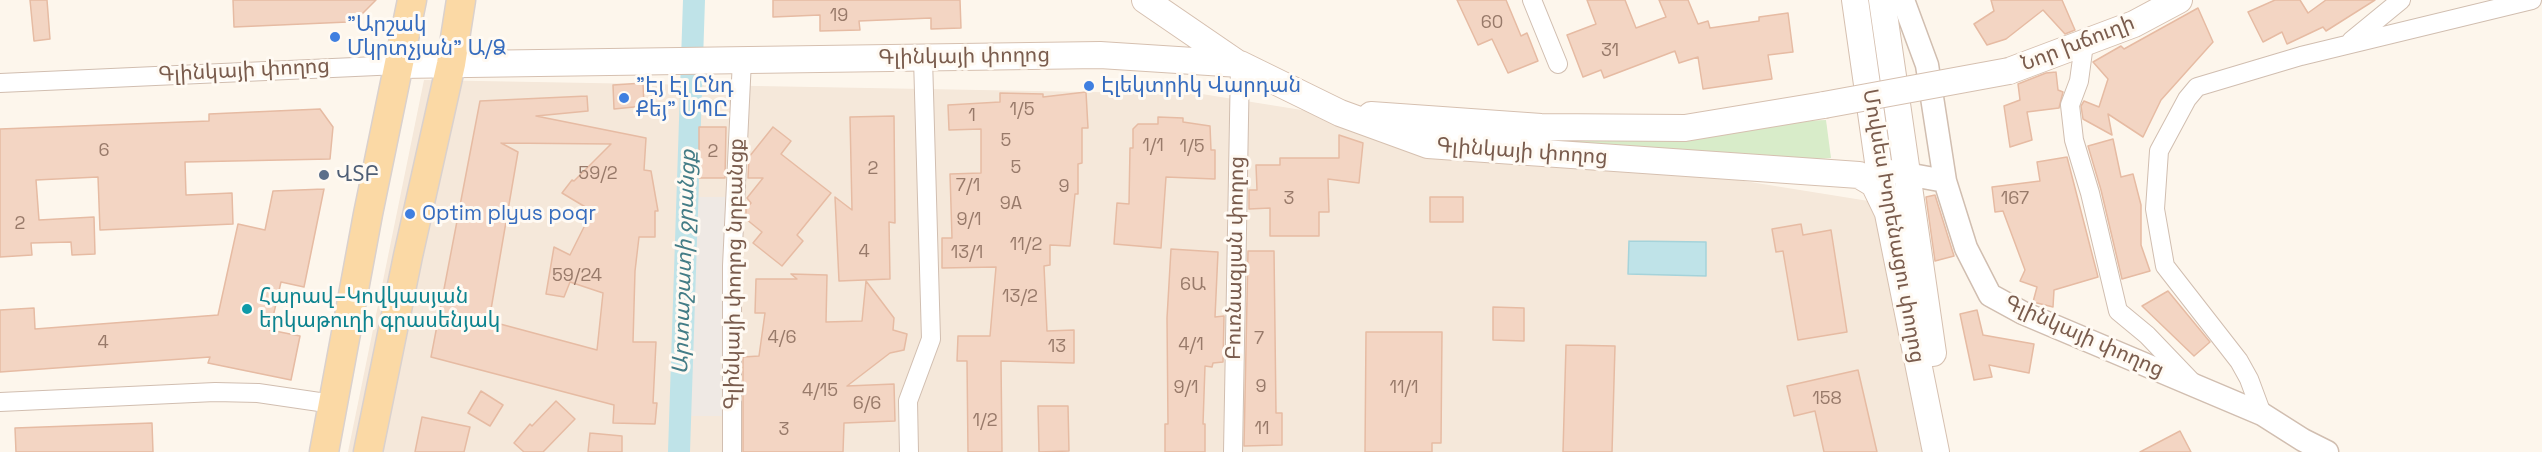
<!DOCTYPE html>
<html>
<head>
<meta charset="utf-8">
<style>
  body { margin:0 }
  canvas { display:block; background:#fdf6ec }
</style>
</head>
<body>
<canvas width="2542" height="452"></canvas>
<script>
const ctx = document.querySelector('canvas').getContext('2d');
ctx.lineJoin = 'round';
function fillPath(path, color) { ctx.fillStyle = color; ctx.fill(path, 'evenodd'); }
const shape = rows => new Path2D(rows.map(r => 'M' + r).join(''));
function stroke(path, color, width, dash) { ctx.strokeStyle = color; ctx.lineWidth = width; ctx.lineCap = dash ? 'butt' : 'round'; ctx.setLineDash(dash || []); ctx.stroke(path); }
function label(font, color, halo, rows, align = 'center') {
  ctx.font = font + ' "Space Grotesk","Noto Sans Armenian",sans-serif'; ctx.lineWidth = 6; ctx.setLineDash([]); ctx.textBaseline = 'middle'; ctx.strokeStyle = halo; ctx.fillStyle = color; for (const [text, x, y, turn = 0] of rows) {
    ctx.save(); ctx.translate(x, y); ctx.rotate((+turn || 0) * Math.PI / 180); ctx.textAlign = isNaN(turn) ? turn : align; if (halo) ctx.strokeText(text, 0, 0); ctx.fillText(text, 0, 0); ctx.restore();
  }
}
const residential = shape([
  [424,80,1202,94,1881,203,1939,452,348,452]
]);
const industrial = shape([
  [697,197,726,197,722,416,691,416]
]);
const green = shape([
  [1826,120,1831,158,1817,159,1676,152,1488,135]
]);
const water = shape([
  [1629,241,1706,242,1706,276,1628,274,1629,241]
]);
const canal = shape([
  [679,452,694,0]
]);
const building = shape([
  [30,0,47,0,50,39,34,41,30,0],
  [233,0,376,0,360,16,348,22,234,27,233,0],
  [773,0,960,0,961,28,931,29,931,18,859,21,860,30,820,31,820,15,773,17,773,0],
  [1457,0,1506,0,1521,36,1527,33,1538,61,1508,73,1492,39,1478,45,1457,0],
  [1587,0,1625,0,1636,28,1666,17,1659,0,1688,0,1698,24,1708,21,1710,28,1759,21,1759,17,1788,13,1793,52,1768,55,1772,79,1703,89,1698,57,1679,63,1675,51,1604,78,1601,70,1583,77,1567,35,1596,24,1587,0],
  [1991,0,2062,0,2075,30,2065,34,2043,10,2006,39,1987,45,1974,24,1994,11,1991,0],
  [2275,0,2300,0,2308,13,2326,0,2375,0,2326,31,2323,27,2287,44,2282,32,2263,42,2248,12,2275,0],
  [2198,8,2213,42,2161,100,2143,137,2108,114,2112,135,2083,119,2081,106,2084,101,2099,107,2108,79,2093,62,2121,46,2124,49,2198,8],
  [2056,72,2058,90,2063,92,2059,108,2027,112,2032,140,2010,147,2004,106,2020,100,2018,84,2046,73,2056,72],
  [643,83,644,106,614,109,613,85,643,83],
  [1086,92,1088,128,1082,128,1082,163,1078,164,1078,194,1075,194,1070,246,1050,245,1050,265,1044,266,1047,331,1074,330,1074,363,1001,361,1002,452,968,452,967,361,957,361,958,336,990,336,996,267,942,268,942,238,952,238,950,174,981,173,981,129,949,130,948,105,1000,102,1000,93,1043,94,1043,97,1086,92],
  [587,96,588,111,536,116,646,138,644,170,651,171,658,211,655,211,655,237,639,237,635,271,633,342,656,342,653,403,657,403,655,424,613,423,614,405,431,357,480,101,587,96],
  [501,143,611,144,574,181,572,180,562,193,592,211,570,255,554,247,546,294,564,297,570,282,603,293,597,350,489,321,518,152,501,143],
  [320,109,333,127,330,159,185,162,186,195,232,193,233,224,100,230,98,177,36,180,39,220,94,217,95,254,72,255,71,242,31,243,32,255,0,257,0,129,209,121,209,114,320,109],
  [894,116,895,223,889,222,890,279,839,281,835,197,852,210,850,117,894,116],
  [1158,117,1183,118,1183,122,1210,126,1211,150,1215,150,1215,179,1166,177,1161,248,1114,244,1117,203,1129,204,1130,148,1133,148,1133,129,1138,124,1158,124,1158,117],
  [699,127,726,127,725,178,699,178,699,127],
  [773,127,791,141,781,154,831,193,797,235,803,241,782,266,753,243,762,232,746,219,746,209,751,203,747,198,763,178,748,178,749,157,773,127],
  [1339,135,1363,143,1359,183,1328,179,1329,212,1319,212,1319,236,1270,236,1270,208,1249,209,1249,190,1257,190,1256,165,1280,165,1280,158,1339,158,1339,135],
  [2113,139,2121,177,2133,174,2141,205,2141,245,2150,271,2122,279,2101,190,2088,146,2113,139],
  [2067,157,2098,277,2054,290,2053,307,2033,302,2037,287,2020,281,2025,270,2003,211,1995,212,1992,187,2040,181,2037,162,2067,157],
  [324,189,304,287,281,282,270,330,300,336,291,380,208,363,210,357,0,372,0,310,34,308,35,329,218,315,238,224,265,230,273,191,324,189],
  [1935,195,1954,256,1935,261,1926,197,1935,195],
  [1430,197,1463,197,1463,222,1430,222,1430,197],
  [1801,224,1803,235,1831,230,1847,332,1798,340,1783,251,1776,252,1772,229,1801,224],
  [1171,249,1218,252,1215,317,1224,316,1223,362,1213,363,1212,367,1205,366,1203,424,1205,424,1205,452,1165,452,1165,424,1168,424,1167,318,1171,249],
  [1248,251,1274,251,1276,413,1282,413,1282,445,1244,446,1248,251],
  [791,274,827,275,826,322,862,321,866,281,894,318,893,330,907,334,904,350,890,353,847,386,894,384,895,421,844,423,843,452,743,452,743,357,759,356,765,313,755,313,756,279,797,279,791,274],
  [2168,291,2210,342,2194,356,2142,306,2168,291],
  [1493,307,1524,308,1524,341,1493,340,1493,307],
  [1977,310,1983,335,2034,344,2029,373,1989,365,1992,377,1974,380,1960,314,1977,310],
  [1366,332,1442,332,1441,443,1432,443,1432,452,1365,452,1366,332],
  [1566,345,1615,346,1612,452,1563,452,1566,345],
  [1858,370,1877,452,1824,452,1815,411,1794,416,1787,386,1858,370],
  [481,391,503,405,490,426,468,413,481,391],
  [556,401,575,419,543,452,524,452,514,443,530,424,532,426,556,401],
  [1038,406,1068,406,1069,451,1039,452,1038,406],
  [422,417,470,427,464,452,415,452,422,417],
  [152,423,153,452,16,452,15,428,152,423],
  [2180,431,2191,452,2140,452,2180,431],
  [590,433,622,436,622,452,588,452,590,433]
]);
const minor = shape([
  [1532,0,1558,64],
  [2351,41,2401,0],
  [2084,44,2079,81,2070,105,2074,140,2090,193,2118,311,2147,335,2193,383],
  [0,83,399,65],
  [0,402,215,392,258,393,333,404],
  [2262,414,2249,379,2239,361,2165,266,2155,209,2159,151,2187,99,2197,87,2301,56,2532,0],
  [732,452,732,266,742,60],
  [909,452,908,401,931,339,923,58],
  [1233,452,1240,64]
]);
const tertiary = shape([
  [1903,0,1927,65,1945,181,1966,248,1990,295,2023,313,2262,414,2303,440,2327,452],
  [1890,171,1945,181]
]);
const secondary = shape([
  [1145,0,1237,63],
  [1855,0,1879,169,1936,452],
  [1882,0,1933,353],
  [399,65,1100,55,1240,64,1340,113,1428,145,1859,175,1874,184,1888,213],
  [2009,71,2134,24,2179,0],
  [1371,115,1541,127,1685,128,1824,105]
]);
const primary = shape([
  [324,452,368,214,412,0],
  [368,452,408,256,451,64,461,0]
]);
const secondaryBridge = shape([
  [1824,105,2009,71]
]);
const markers = [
  [335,37,6,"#3f7fe0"],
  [1089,86,6,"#3f7fe0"],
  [624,98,6,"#3f7fe0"],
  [324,175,6,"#5c6f8a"],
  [410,214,6,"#3f7fe0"],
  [247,309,6,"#0f9aa8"]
];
const numberNames = [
  ["19",839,16],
  ["60",1492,23],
  ["31",1610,51],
  ["1/5",1022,110],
  ["1",972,116],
  ["5",1006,141],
  ["1/1",1153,146],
  ["1/5",1192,147],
  ["6",104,151],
  ["2",713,152],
  ["5",1016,168],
  ["2",873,169],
  ["59/2",598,174],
  ["7/1",968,186],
  ["9",1064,187],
  ["3",1289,199],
  ["167",2015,199],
  ["9A",1011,204],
  ["9/1",969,220],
  ["2",20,224],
  ["11/2",1026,245],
  ["4",864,252],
  ["13/1",967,253],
  ["59/24",577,276],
  ["6Ա",1193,285],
  ["13/2",1020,297],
  ["4/6",782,338],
  ["7",1259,339],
  ["4",103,343],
  ["4/1",1191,345],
  ["13",1057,347],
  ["9",1261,387],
  ["9/1",1186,388],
  ["11/1",1404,388],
  ["4/15",820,391],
  ["158",1827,399],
  ["6/6",867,404],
  ["1/2",985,421],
  ["11",1262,429],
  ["3",784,430]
];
const shopNames = [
  ["\"Արշակ",347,25],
  ["Մկրտչյան\" Ա/Ձ",347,49],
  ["\"Էյ Էլ Ընդ",636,86],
  ["Քեյ\" ՍՊԸ",636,110],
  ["Էլեկտրիկ Վարդան",1101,86],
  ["Optim plyus poqr",422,214]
];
const streetNames = [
  ["Նոր խճուղի",2078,44,-21],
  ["Գլինկայի փողոց",964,57,-1],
  ["Գլինկայի փողոց",244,71,-3],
  ["Գլինկայի փողոց",1522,152,4],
  ["Մովսես Խորենացու փողոց",1893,226,80],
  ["Բուռնազյան փողոց",1236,258,-89],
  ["Գլինկայի փողոց նրբանցք",735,274,-89],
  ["Գլինկայի փողոց",2084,337,24]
];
const serviceNames = [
  ["ՎՏԲ",336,175]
];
const cultureNames = [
  ["Հարավ–Կովկասյան",259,297],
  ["երկաթուղի գրասենյակ",259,321]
];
const waterNames = [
  ["Արտաշատի ջրանցք",685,262,-88]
];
fillPath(residential, '#f5e8da');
fillPath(industrial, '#efe9e4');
fillPath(green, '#d8ecc9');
fillPath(water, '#bfe3e8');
stroke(water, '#a5d3da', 1.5);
stroke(canal, '#bfe3e8', 22);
fillPath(building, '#f3d5c3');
stroke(building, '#e6bba3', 1.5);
stroke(minor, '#d1beb0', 20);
stroke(tertiary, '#d1beb0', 25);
stroke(secondary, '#d6c0b0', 28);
stroke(primary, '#dad1cd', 31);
stroke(minor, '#fff', 18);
stroke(tertiary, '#fff', 22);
stroke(secondary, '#fff', 26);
stroke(primary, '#fbd9a5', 28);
stroke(secondaryBridge, '#d6c0b0', 28, []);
stroke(secondaryBridge, '#fff', 26);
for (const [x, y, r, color] of markers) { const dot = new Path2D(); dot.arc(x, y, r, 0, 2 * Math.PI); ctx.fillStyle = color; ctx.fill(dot); stroke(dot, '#fffaf3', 2); }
label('18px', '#987a6a', null, numberNames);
label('21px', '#366cbe', '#fffaf3', shopNames, 'left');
label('21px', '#7a5c4d', '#fffaf3', streetNames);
label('21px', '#4e5e75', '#fffaf3', serviceNames, 'left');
label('21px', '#0d838f', '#fffaf3', cultureNames, 'left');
label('italic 22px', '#437c86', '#fffaf3', waterNames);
</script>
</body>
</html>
